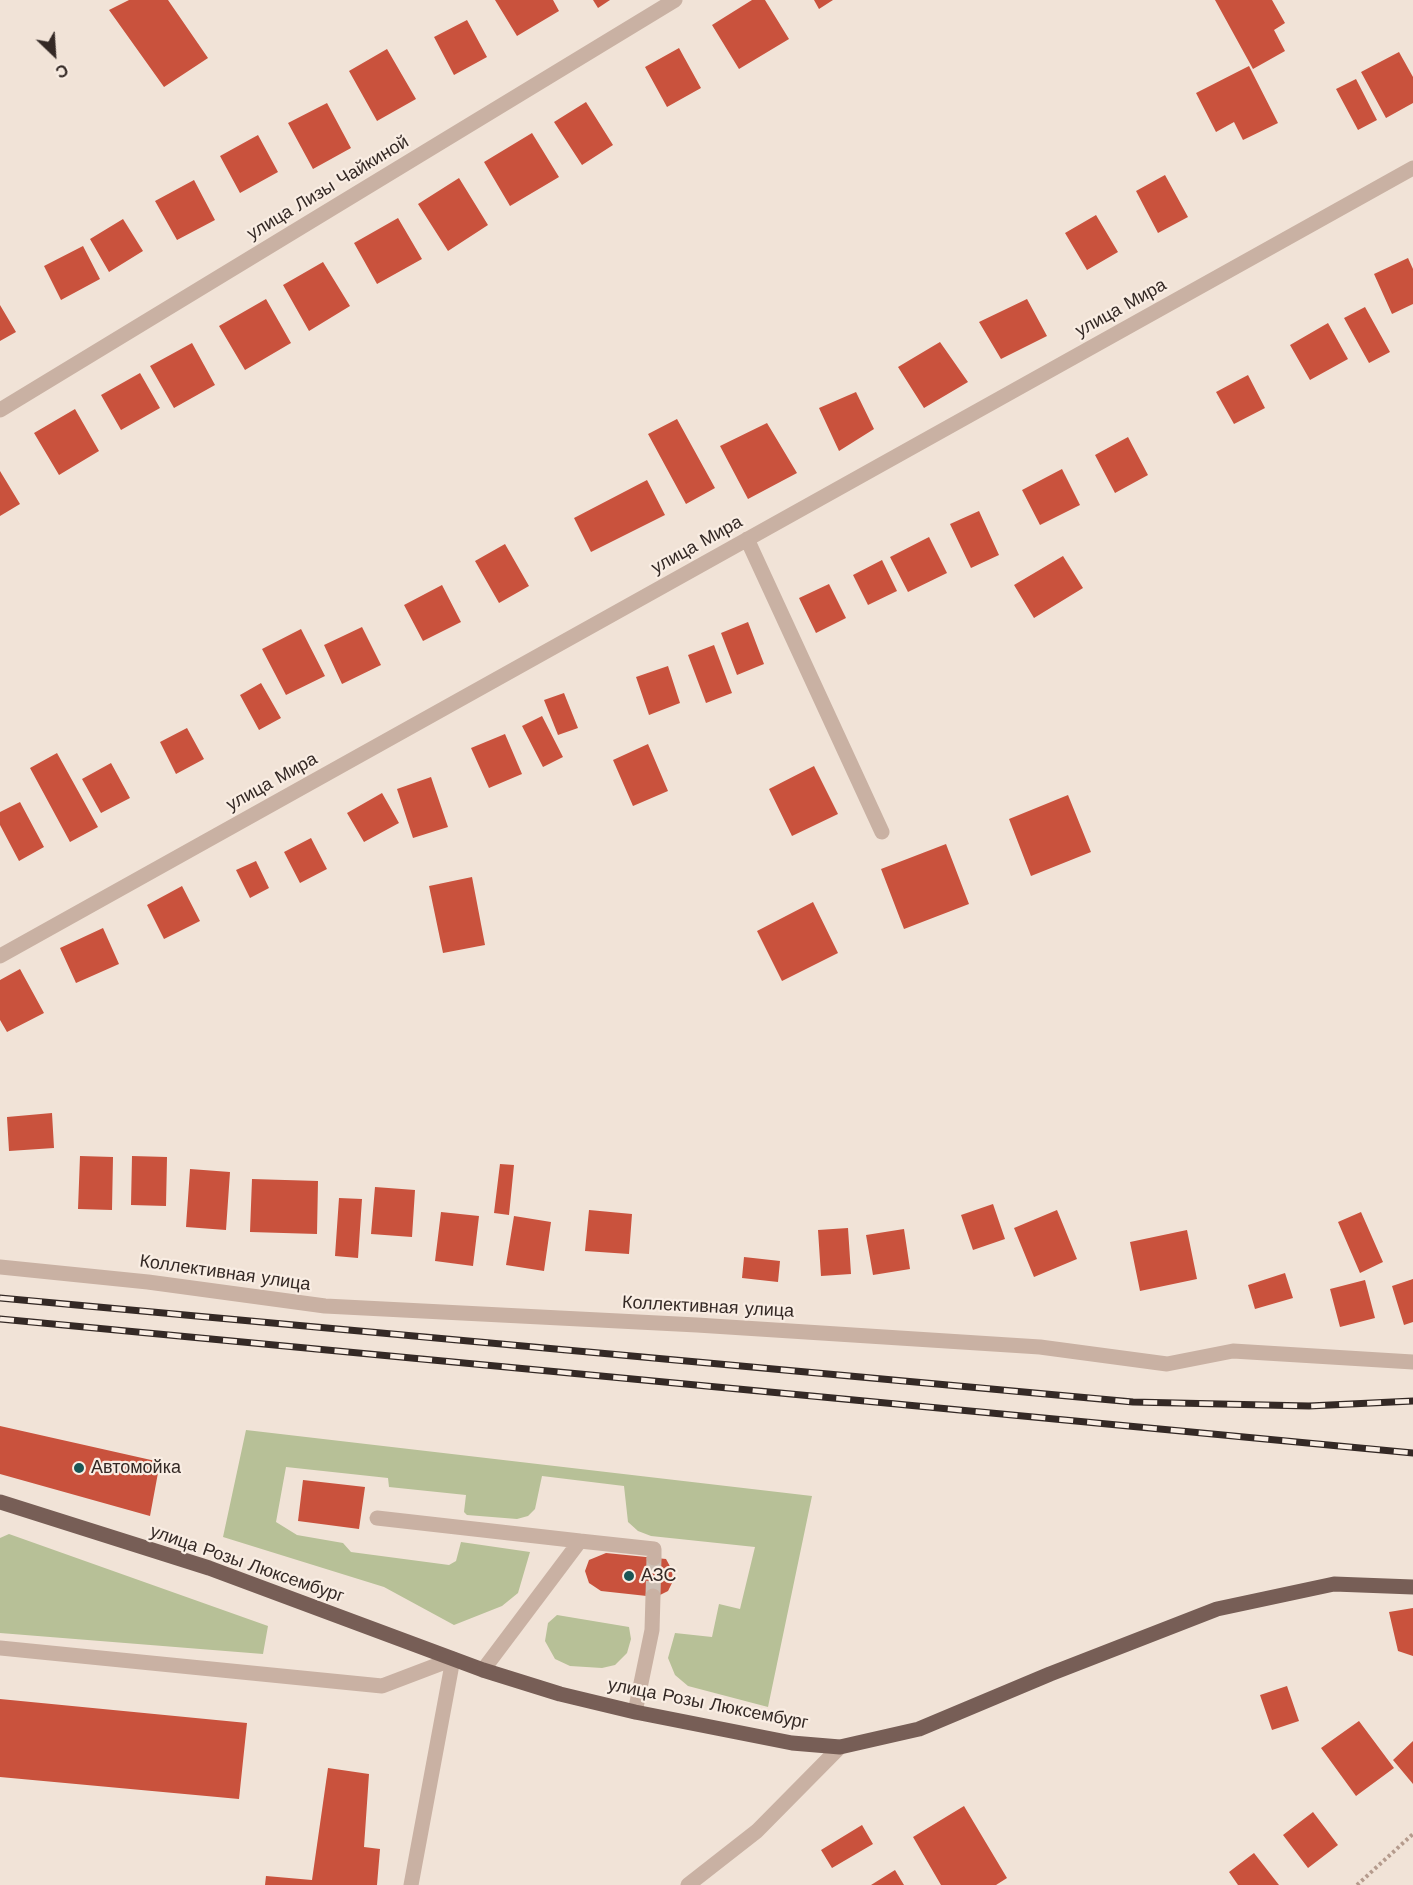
<!DOCTYPE html>
<html>
<head>
<meta charset="utf-8">
<style>
  body { margin:0 }
  #map { position:relative; width:1413px; height:1885px; overflow:hidden; background:#f1e3d7; font-family:"Work Sans",sans-serif }
  canvas { display:block }
  .north { position:absolute; left:24px; top:24px; width:60px; height:60px; -webkit-text-stroke:4px #f9ede3; paint-order:stroke; rotate:155deg; font-size:16px; font-weight:700; line-height:24px; text-align:center; color:#342925 }
  .north::after { content:''; display:block; margin:auto; width:21px; height:27px; background:#342925; clip-path:polygon(50% 0,100% 100%,50% 72%,0 100%) }
</style>
</head>
<body>
<div id="map">
<canvas width="1413" height="1885"></canvas>
<div class="north">С</div>
</div>
<script>
const ctx = document.querySelector('canvas').getContext('2d');
ctx.lineJoin = 'round';
function fillPath(path, color) { ctx.fillStyle = color; ctx.fill(path, 'evenodd'); }
const shape = rows => new Path2D(rows.map(r => 'M' + r).join(''));
function stroke(path, color, width, dash) { ctx.strokeStyle = color; ctx.lineWidth = width; ctx.lineCap = dash ? 'butt' : 'round'; ctx.setLineDash(dash || []); ctx.stroke(path); }
function label(font, color, halo, rows, align = 'center') {
  ctx.font = font + ' "Work Sans",sans-serif'; ctx.lineWidth = 4.5; ctx.setLineDash([]); ctx.textBaseline = 'middle'; ctx.strokeStyle = halo; ctx.fillStyle = color; for (const [text, x, y, turn = 0] of rows) {
    ctx.save(); ctx.translate(x, y); ctx.rotate((+turn || 0) * Math.PI / 180); ctx.textAlign = isNaN(turn) ? turn : align; if (halo) ctx.strokeText(text, 0, 0); ctx.fillText(text, 0, 0); ctx.restore();
  }
}
const green = shape([
  [246,1430,812,1496,768,1707,688,1686,675,1675,668,1658,675,1633,712,1637,719,1604,740,1609,755,1547,651,1536,638,1531,628,1522,624,1486,542,1476,535,1509,528,1516,517,1519,467,1515,464,1512,466,1495,389,1487,388,1478,286,1467,276,1522,297,1535,343,1543,351,1552,449,1565,456,1561,461,1542,530,1552,518,1593,502,1606,454,1625,384,1587,223,1537],
  [9,1534,268,1626,263,1654,0,1633,0,1538],
  [557,1615,629,1627,631,1639,627,1653,615,1665,602,1668,570,1666,555,1659,545,1641,548,1623]
]);
const building = shape([
  [129,0,168,0,208,58,164,87,109,10],
  [495,0,553,0,559,11,517,36],
  [593,0,610,0,598,8],
  [752,0,765,0,789,39,739,69,712,25],
  [814,0,833,0,819,9],
  [1215,0,1272,0,1285,23,1274,30,1285,51,1253,69],
  [467,20,487,57,454,75,434,37],
  [679,48,701,88,667,107,645,67],
  [387,49,416,99,377,121,349,71],
  [1399,52,1413,77,1413,103,1386,118,1361,72],
  [1249,66,1278,123,1243,140,1234,122,1216,132,1196,93],
  [1356,79,1377,120,1358,130,1336,89],
  [586,102,613,145,582,165,554,122],
  [327,103,351,148,313,169,288,123],
  [532,133,559,177,510,206,484,162],
  [258,135,278,172,240,193,220,156],
  [1165,175,1188,217,1158,233,1136,191],
  [459,178,488,225,448,251,418,204],
  [194,180,215,220,177,240,155,201],
  [1096,215,1118,252,1087,270,1065,233],
  [398,218,422,259,377,284,354,243],
  [123,219,143,251,109,272,90,239],
  [83,246,100,279,61,300,44,266],
  [1408,258,1413,269,1413,304,1392,314,1374,274],
  [323,262,350,306,309,331,283,285],
  [266,299,291,343,245,370,219,326],
  [1027,299,1047,336,1001,359,979,322],
  [0,305,16,332,0,341],
  [1365,307,1390,352,1369,363,1344,318],
  [1328,323,1348,359,1310,380,1290,345],
  [940,342,968,382,924,408,898,367],
  [192,343,215,385,174,408,150,366],
  [140,373,160,408,121,430,101,395],
  [1248,375,1265,408,1234,424,1216,392],
  [856,392,874,429,839,451,819,408],
  [75,409,99,451,59,475,34,433],
  [677,419,715,488,686,504,648,434],
  [767,423,797,473,748,499,720,446],
  [1128,437,1148,475,1115,493,1095,455],
  [1062,469,1080,505,1040,525,1022,490],
  [0,471,20,504,0,516],
  [647,480,665,515,591,552,574,518],
  [979,511,999,555,971,568,950,524],
  [929,537,947,573,908,592,890,557],
  [505,544,529,586,499,603,475,561],
  [1063,556,1083,588,1034,618,1014,585],
  [882,560,897,591,868,605,853,575],
  [829,584,846,618,816,633,799,598],
  [442,585,461,622,423,641,404,605],
  [748,622,764,664,737,675,721,633],
  [362,627,381,665,342,684,324,645],
  [301,629,325,676,286,695,262,649],
  [714,645,732,693,706,703,688,655],
  [668,666,680,703,649,715,636,677],
  [261,683,281,718,259,730,240,695],
  [564,693,578,728,558,735,544,700],
  [542,716,563,757,543,767,522,726],
  [187,728,204,759,176,774,160,742],
  [505,734,522,774,489,788,471,748],
  [648,744,668,791,633,806,613,760],
  [57,753,98,827,70,842,30,768],
  [111,763,130,798,101,813,82,779],
  [814,766,838,814,792,836,769,789],
  [431,777,448,827,413,838,397,789],
  [382,793,399,823,364,842,347,813],
  [1068,795,1091,852,1031,876,1009,819],
  [20,802,44,847,19,861,0,825,0,812],
  [311,838,327,869,300,883,284,852],
  [946,844,969,904,904,929,881,869],
  [256,861,269,888,250,898,236,870],
  [472,877,485,945,443,953,429,886],
  [182,886,200,921,164,939,147,905],
  [813,902,838,953,782,981,757,931],
  [103,928,119,964,76,983,60,948],
  [20,969,44,1013,7,1032,0,1020,0,980],
  [52,1113,54,1148,9,1151,7,1117],
  [80,1156,113,1157,112,1210,78,1209],
  [132,1156,167,1157,166,1206,131,1205],
  [500,1164,514,1165,509,1215,494,1213],
  [190,1169,230,1172,226,1230,186,1227],
  [252,1179,318,1181,317,1234,250,1232],
  [375,1187,415,1190,412,1237,371,1234],
  [339,1198,362,1199,358,1258,335,1256],
  [993,1204,1005,1239,973,1250,961,1215],
  [589,1210,632,1214,629,1254,585,1251],
  [1057,1210,1077,1259,1034,1277,1014,1228],
  [441,1212,479,1216,473,1266,435,1261],
  [1361,1212,1383,1262,1360,1273,1338,1222],
  [514,1216,551,1222,544,1271,506,1265],
  [848,1228,851,1274,821,1276,818,1230],
  [904,1229,910,1269,873,1275,866,1235],
  [1187,1230,1197,1279,1140,1291,1130,1242],
  [744,1257,780,1261,778,1282,742,1278],
  [1285,1273,1293,1298,1255,1309,1248,1285],
  [1413,1279,1413,1322,1404,1325,1392,1286],
  [1365,1280,1375,1318,1340,1327,1330,1289],
  [0,1426,160,1462,150,1516,0,1474],
  [303,1480,365,1487,359,1529,298,1521],
  [606,1553,666,1559,672,1570,673,1581,668,1591,656,1597,601,1591,589,1583,585,1571,589,1560],
  [1413,1608,1413,1656,1398,1651,1389,1612],
  [1287,1686,1299,1721,1272,1730,1260,1695],
  [0,1699,247,1723,239,1799,0,1777],
  [1359,1721,1394,1768,1356,1796,1321,1748],
  [1413,1741,1413,1784,1393,1760],
  [328,1768,369,1774,364,1847,380,1849,377,1885,265,1885,266,1876,312,1880],
  [964,1806,1007,1878,996,1885,941,1885,913,1837],
  [1313,1812,1338,1845,1308,1868,1283,1835],
  [862,1825,873,1844,832,1868,821,1850],
  [1254,1853,1279,1885,1238,1885,1229,1872],
  [895,1870,904,1885,871,1885]
]);
const minorTunnel = shape([
  [653,1596,654,1558]
]);
const path = shape([
  [1357,1885,1413,1834]
]);
const minor = shape([
  [0,410,675,0],
  [747,539,882,832],
  [0,956,1413,168],
  [0,1267,148,1282,325,1306,697,1325,1040,1347,1167,1364,1233,1351,1413,1362],
  [377,1518,580,1541],
  [0,1648,382,1686,453,1659],
  [483,1670,580,1541,654,1549,654,1558],
  [635,1712,652,1630,653,1596],
  [411,1885,453,1659],
  [688,1885,757,1831,840,1747]
]);
const major = shape([
  [0,1502,209,1568,483,1670,560,1694,635,1712,792,1743,840,1747,919,1729,1050,1674,1217,1609,1334,1584,1413,1587]
]);
const rail = shape([
  [0,1298,1133,1402,1309,1406,1413,1401],
  [0,1319,1413,1453]
]);
const markers = [
  [79,1468,6,"#1a5655"],
  [629,1576,6,"#1a5655"]
];
const streetNames = [
  ["улица Лизы Чайкиной",328,188,-31],
  ["улица Мира",1121,308,-29],
  ["улица Мира",697,545,-29],
  ["улица Мира",272,782,-29],
  ["Коллективная улица",225,1273,8],
  ["Коллективная улица",708,1307,3],
  ["улица Розы Люксембург",247,1564,19],
  ["улица Розы Люксембург",708,1704,11]
];
const poiNames = [
  ["Автомойка",91,1468],
  ["АЗС",641,1576]
];
fillPath(green, '#b7c097');
fillPath(building, '#c9523d');
stroke(minorTunnel, '#cbbeb3', 15, [15, 8]);
stroke(path, '#b59b8d', 4, [3, 3]);
stroke(minor, '#c9b1a3', 15);
stroke(major, '#775e56', 15);
stroke(rail, '#342925', 7);
stroke(rail, '#f9ede3', 4.5, [14]);
for (const [x, y, r, color] of markers) { const dot = new Path2D(); dot.arc(x, y, r, 0, 2 * Math.PI); ctx.fillStyle = color; ctx.fill(dot); stroke(dot, '#f9ede3', 2); }
label('18px', '#342925', '#f9ede3', streetNames);
label('18px', '#342925', '#f9ede3', poiNames, 'left');
</script>
</body>
</html>
